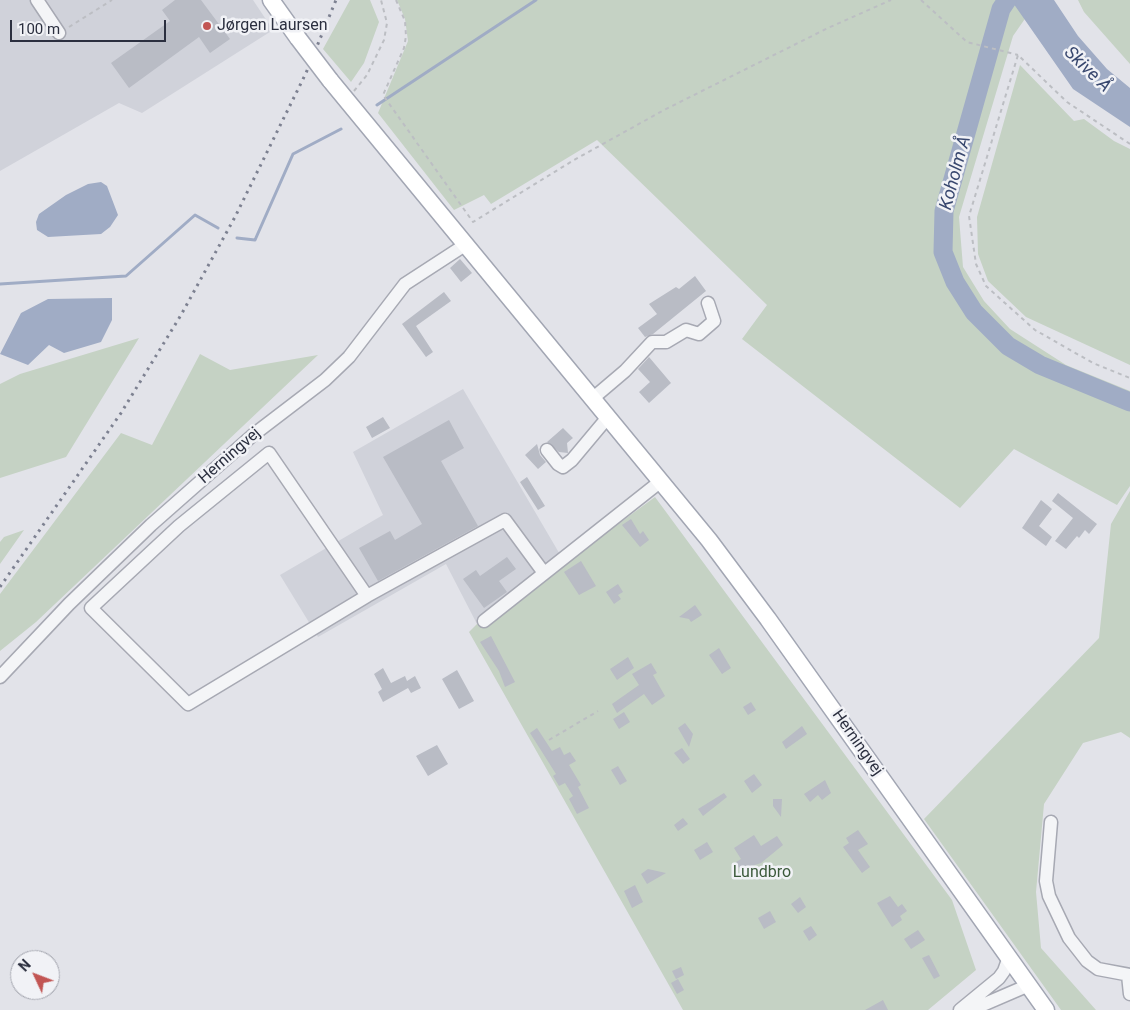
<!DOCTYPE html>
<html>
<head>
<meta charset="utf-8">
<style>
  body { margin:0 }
  #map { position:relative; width:1130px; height:1010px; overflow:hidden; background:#e2e3e9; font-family:Roboto,sans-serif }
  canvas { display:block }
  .north { position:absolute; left:10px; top:950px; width:50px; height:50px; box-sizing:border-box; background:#f1f2f6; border:1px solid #a2a4ad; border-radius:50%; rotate:313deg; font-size:14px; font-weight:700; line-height:20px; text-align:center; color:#2b2f3f }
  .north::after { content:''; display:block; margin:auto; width:18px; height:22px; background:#c25553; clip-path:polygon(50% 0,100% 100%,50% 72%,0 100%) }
  .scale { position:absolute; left:10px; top:20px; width:156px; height:22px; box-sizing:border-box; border:2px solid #2b2f3f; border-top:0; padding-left:6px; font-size:15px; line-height:18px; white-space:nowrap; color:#2b2f3f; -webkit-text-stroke:4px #f1f2f6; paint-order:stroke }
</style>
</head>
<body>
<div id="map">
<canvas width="1130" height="1010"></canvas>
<div class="north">N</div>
<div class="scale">100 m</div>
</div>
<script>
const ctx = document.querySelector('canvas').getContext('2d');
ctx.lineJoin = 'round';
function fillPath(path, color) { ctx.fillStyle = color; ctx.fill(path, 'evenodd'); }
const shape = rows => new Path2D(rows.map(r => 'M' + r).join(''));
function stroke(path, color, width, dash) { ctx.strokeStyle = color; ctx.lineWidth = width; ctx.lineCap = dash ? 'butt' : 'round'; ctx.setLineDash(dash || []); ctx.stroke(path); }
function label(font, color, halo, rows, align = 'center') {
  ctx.font = font + ' Roboto,sans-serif'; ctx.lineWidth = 5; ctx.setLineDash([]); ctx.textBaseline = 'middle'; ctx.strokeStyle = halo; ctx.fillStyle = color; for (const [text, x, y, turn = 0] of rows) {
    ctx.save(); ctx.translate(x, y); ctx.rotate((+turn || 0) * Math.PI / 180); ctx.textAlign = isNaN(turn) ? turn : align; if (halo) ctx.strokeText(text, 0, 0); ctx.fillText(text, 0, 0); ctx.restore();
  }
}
const built = shape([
  [0,0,253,0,273,30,142,113,119,103,0,171],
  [463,389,565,563,477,624,446,564,318,637,280,575,383,515,353,452]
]);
const green = shape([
  [350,0,370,0,379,22,364,63,351,82,323,49],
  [397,0,1038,0,1013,36,959,217,963,267,984,301,1010,329,1066,365,1130,391,1130,486,1117,505,1014,449,960,508,742,339,767,305,597,140,491,204,484,195,454,210,378,113,408,41,405,19],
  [1078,0,1130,0,1130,64,1084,12],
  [1020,65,1074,121,1084,119,1114,141,1130,149,1130,365,1026,317,988,281,978,254,977,217],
  [139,338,66,457,0,478,0,384,20,374],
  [200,354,230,370,318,355,36,622,0,651,0,594,121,433,152,445],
  [1130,491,1130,738,1121,732,1083,743,1044,804,1036,892,1041,948,1096,1010,1061,1010,924,819,1099,638,1111,524],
  [655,497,952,900,976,970,928,1010,683,1010,469,632,477,624,565,563],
  [24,530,0,564,0,542,4,537]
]);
const water = shape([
  [1011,0,1054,0,1078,36,1107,69,1130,88,1130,127,1073,89],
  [101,182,107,186,118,215,110,227,101,234,48,237,37,230,36,222,39,214,66,195,88,184],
  [112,298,112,320,101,342,64,353,49,345,28,365,0,354,21,313,48,299]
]);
const stream = shape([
  [377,105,536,0],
  [237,238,255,240,293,154,341,129],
  [0,284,126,276,195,215,218,228]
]);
const river = shape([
  [1007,0,1001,9,944,211,943,252,955,282,974,312,1008,346,1040,365,1130,402]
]);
const building = shape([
  [175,0,201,0,230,39,210,53,199,37,129,88,111,63,170,21,162,10],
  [460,259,472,273,461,282,450,268],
  [695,276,706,291,653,334,645,337,638,328,657,314,649,304,676,287,679,289],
  [444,292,451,301,416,326,433,352,426,357,402,324],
  [649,357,671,383,649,403,639,392,650,382,638,369],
  [383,417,390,428,372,438,366,427],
  [449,420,464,448,441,461,478,526,378,581,359,548,390,531,395,540,422,524,383,457],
  [563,428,573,438,567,443,568,453,559,452,547,442],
  [537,444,540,455,546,462,538,469,525,455],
  [527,477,545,506,538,510,520,482],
  [1058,493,1097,524,1089,534,1085,530,1079,538,1077,536,1066,549,1055,541,1073,518,1052,501],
  [1041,500,1052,509,1039,526,1052,537,1046,546,1022,528],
  [631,519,640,534,643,531,649,540,640,547,622,525],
  [507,557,516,569,499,581,507,592,484,608,463,579,476,570,480,576],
  [581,561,596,586,579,595,564,572],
  [618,584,623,592,618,595,621,599,614,604,606,592],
  [695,605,702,615,691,622,689,619,679,617],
  [491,636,515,682,505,687,499,671,480,642],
  [719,648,731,668,722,674,709,655],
  [628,657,634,668,617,680,610,669],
  [651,663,657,673,653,675,665,696,652,705,644,694,617,713,612,704,639,685,632,674],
  [383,668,391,683,405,676,407,681,415,676,421,688,411,693,408,688,383,702,378,692,382,689,374,674],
  [457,670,474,701,459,709,442,679],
  [751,702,756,710,748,715,743,707],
  [624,712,630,722,619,729,613,719],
  [685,723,693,734,689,747,678,728],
  [802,726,807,734,786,749,782,742],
  [537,728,552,751,560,747,564,755,570,752,576,761,569,765,581,785,578,787,589,808,577,814,569,799,573,796,565,783,559,786,553,776,556,774,530,733],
  [437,745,448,764,428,776,416,756],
  [682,748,690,759,683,764,674,753],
  [618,766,627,781,620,785,611,770],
  [754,774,762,785,752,793,744,781],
  [825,780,831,793,822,800,818,795,810,802,804,794],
  [724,793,727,797,703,816,698,809],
  [773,799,782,799,781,817,773,806],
  [683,818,688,824,678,831,674,825],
  [858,830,868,844,858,850,870,867,862,873,843,847,849,843,846,838],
  [754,835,761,846,777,836,783,845,761,863,740,870,736,862,741,859,734,848],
  [707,842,713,852,700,860,694,850],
  [648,869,666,873,647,884,641,874],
  [635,885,643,902,632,908,624,891],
  [890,896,898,907,902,904,907,911,900,916,902,920,892,927,877,903],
  [800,897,806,907,798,913,791,904],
  [770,911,776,922,764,929,758,918],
  [811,926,817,935,809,941,803,931],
  [918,930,925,940,911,949,904,939],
  [929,955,940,976,934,979,922,958],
  [681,967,684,975,676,979,672,971],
  [678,979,684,990,677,994,671,983],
  [883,1000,888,1010,865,1010]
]);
const path = shape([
  [396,0,405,21,406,36,404,48,383,95,473,222,574,160,664,110,828,28,891,0],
  [921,0,967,42,1018,55],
  [69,27,112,0],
  [354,91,367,75,384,40,387,23,381,0],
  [1130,144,1067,102,1018,55,969,216,976,264,986,286,1035,330,1093,363,1130,378],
  [549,740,598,711]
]);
const minor = shape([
  [37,0,59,33],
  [592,399,625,371,652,342,666,342,686,330,699,334,714,321,708,303],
  [547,450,558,464,563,467,572,460,608,417],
  [367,596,188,704,91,608,179,526,269,453,367,596,505,520,544,573],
  [484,621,661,481],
  [0,677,69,604,151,525,253,435,325,380,349,357,405,284,465,245],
  [1051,822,1046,881,1049,896,1069,938,1087,961,1098,969,1130,975],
  [1128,975,1130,994],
  [960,1010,999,978,1004,971,1009,957],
  [971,1010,1029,985]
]);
const major = shape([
  [271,0,298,38],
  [330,80,709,540,768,619,1046,1010]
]);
const rail = shape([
  [0,587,121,413,181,315,235,217,306,73,336,0]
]);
const majorBridge = shape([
  [298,38,330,80]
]);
const markers = [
  [207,26,5,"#c25553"]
];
const poiNames = [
  ["Jørgen Laursen",217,26]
];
const streetNames = [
  ["Herningvej",230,456,-41],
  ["Herningvej",857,743,55]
];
const parkNames = [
  ["Lundbro",762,873]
];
const waterNames = [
  ["Skive Å",1087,70,44],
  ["Koholm Å",956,173,-75]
];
fillPath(built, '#d0d2da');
fillPath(green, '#c5d2c4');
fillPath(water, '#a0acc5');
stroke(stream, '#a0acc5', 3);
stroke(river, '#a0acc5', 19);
fillPath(building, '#b9bcc5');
stroke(minor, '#a7a9b3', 15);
stroke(major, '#a2a6b3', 19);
stroke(path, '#bcbec3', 2, [4, 4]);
stroke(minor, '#f4f5f7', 12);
stroke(major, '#fff', 16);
stroke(rail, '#7d8191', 3, [2.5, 5]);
stroke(majorBridge, '#a2a6b3', 19, []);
stroke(majorBridge, '#fff', 16);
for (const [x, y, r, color] of markers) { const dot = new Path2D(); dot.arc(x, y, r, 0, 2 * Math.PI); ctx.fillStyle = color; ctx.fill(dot); stroke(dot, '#f1f2f6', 2); }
label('16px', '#2b2f3f', '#f1f2f6', poiNames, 'left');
label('16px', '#2b2f3f', '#f1f2f6', streetNames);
label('16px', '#3b593a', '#f1f2f6', parkNames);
label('italic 18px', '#39486f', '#f1f2f6', waterNames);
</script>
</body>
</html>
